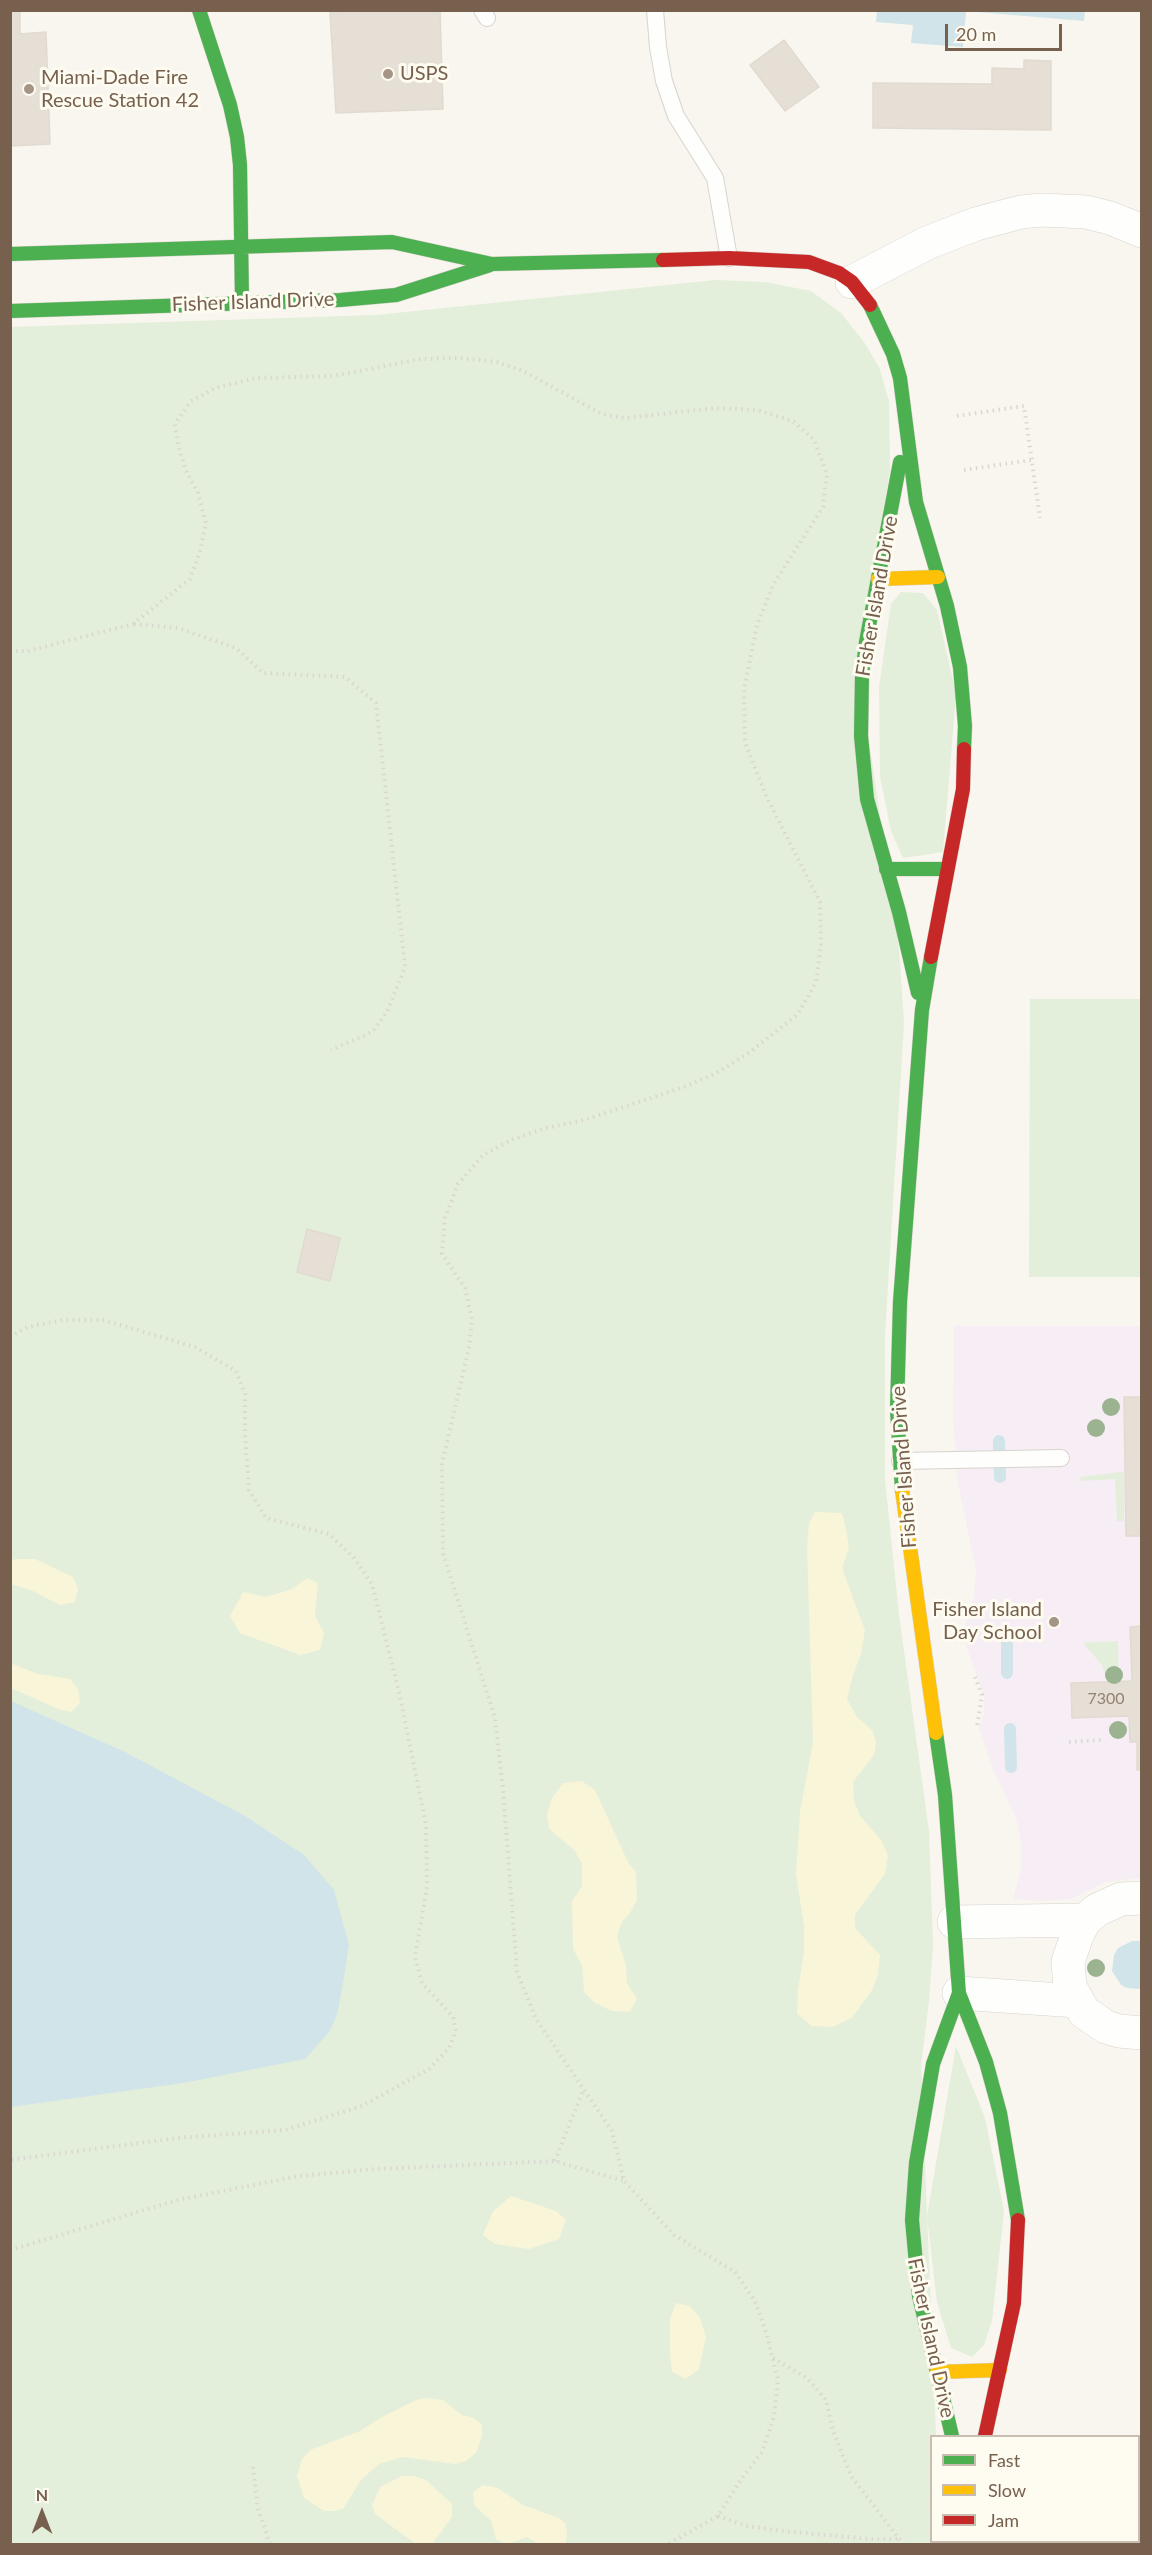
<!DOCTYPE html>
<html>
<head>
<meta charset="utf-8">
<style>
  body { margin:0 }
  #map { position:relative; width:1152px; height:2555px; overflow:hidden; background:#f8f6ef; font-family:Lato,sans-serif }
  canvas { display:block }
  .frame { position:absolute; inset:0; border:12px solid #77614e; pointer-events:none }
  .legend { position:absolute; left:930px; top:2435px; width:210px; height:108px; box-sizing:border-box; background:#fefbf1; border:2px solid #c8bdb0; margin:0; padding:8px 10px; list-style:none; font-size:18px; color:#77614e }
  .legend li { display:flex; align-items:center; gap:12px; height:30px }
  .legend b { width:30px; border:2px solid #c8bdb0 }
  .north { position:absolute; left:12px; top:2483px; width:60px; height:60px; -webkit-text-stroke:4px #fefbf1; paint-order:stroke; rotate:0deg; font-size:16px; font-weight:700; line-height:24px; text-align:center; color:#77614e }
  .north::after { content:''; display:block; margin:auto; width:21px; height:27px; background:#77614e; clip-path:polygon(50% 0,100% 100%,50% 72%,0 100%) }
  .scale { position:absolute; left:945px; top:24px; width:117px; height:27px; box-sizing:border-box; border:3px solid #77614e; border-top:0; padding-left:8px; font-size:18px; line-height:21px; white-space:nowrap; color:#77614e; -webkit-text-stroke:4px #fefbf1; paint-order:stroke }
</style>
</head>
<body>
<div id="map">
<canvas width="1152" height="2555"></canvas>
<div class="frame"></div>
<ul class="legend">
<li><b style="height:8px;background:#4caf50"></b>Fast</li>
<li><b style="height:8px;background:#ffc107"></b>Slow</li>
<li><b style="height:8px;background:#c62828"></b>Jam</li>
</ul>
<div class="north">N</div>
<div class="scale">20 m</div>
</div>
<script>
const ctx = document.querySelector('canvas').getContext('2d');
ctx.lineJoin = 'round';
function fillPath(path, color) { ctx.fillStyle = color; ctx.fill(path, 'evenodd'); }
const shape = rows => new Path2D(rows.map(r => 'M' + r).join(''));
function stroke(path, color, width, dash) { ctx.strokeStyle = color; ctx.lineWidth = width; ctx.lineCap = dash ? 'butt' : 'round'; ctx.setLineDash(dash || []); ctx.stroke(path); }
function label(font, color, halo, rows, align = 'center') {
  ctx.font = font + ' Lato,sans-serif'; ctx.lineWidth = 6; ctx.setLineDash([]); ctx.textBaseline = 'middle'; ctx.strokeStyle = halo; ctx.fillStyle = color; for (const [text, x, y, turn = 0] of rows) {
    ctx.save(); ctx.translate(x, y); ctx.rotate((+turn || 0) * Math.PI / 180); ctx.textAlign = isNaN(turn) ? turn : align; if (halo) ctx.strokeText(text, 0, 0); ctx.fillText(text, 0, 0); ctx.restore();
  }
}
const education = shape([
  [954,1326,1141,1326,1141,1878,1106,1882,1071,1899,1042,1901,1013,1899,1021,1870,1021,1842,1016,1818,993,1770,979,1728,984,1714,984,1697,962,1634,974,1596,976,1570,957,1479,953,1418]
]);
const green = shape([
  [716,280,765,282,811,291,841,313,864,342,879,367,889,401,890,471,857,657,899,949,904,1023,885,1334,885,1479,899,1615,929,1831,933,1944,929,2002,921,2064,936,2436,932,2436,932,2542,950,2542,950,2544,11,2544,10,327,376,315],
  [901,592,923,593,937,610,956,694,943,852,903,858,891,831,880,776,879,687,891,604],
  [1030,999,1141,999,1141,1277,1029,1277],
  [1120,1472,1124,1473,1124,1521,1117,1521,1115,1479,1081,1481,1080,1477],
  [1118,1641,1119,1689,1108,1688,1108,1680,1101,1664,1083,1643],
  [956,2046,985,2118,1004,2211,992,2321,984,2345,972,2357,951,2348,937,2302,927,2216]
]);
const sand = shape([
  [815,1512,842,1513,846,1529,849,1548,842,1568,865,1630,861,1654,853,1675,847,1699,857,1717,872,1730,876,1742,874,1755,853,1782,854,1800,860,1816,882,1841,888,1856,885,1874,855,1915,855,1928,880,1955,878,1975,872,1990,852,2018,832,2027,812,2026,797,2014,798,1990,804,1952,804,1926,796,1874,800,1812,813,1742,807,1546,809,1523],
  [18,1559,35,1559,73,1577,78,1589,75,1602,60,1605,33,1591,11,1584,11,1560],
  [307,1578,318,1583,315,1616,324,1633,320,1650,300,1655,240,1633,230,1616,243,1592,266,1597,292,1589],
  [10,1663,38,1674,70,1679,78,1689,80,1703,71,1712,58,1709,11,1688],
  [582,1781,595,1790,628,1862,636,1872,637,1900,630,1913,622,1922,617,1936,626,1966,627,1983,637,1999,630,2012,612,2011,595,2003,584,1992,582,1966,573,1949,572,1901,582,1886,582,1864,574,1850,549,1829,547,1814,552,1798,563,1783],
  [511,2196,556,2211,566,2220,559,2239,529,2249,495,2244,483,2235,493,2211],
  [676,2303,690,2306,700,2318,706,2337,699,2369,686,2379,672,2372,670,2355,670,2318],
  [425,2398,443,2400,462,2415,474,2418,482,2425,482,2437,476,2453,466,2461,455,2464,403,2457,379,2464,361,2480,343,2509,334,2511,324,2511,304,2498,297,2476,302,2459,310,2450,360,2431,382,2417,416,2400],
  [402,2476,413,2476,426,2480,452,2504,452,2517,433,2543,416,2544,375,2514,372,2505,380,2487],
  [483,2485,498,2488,523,2505,559,2518,565,2523,567,2532,566,2542,564,2544,538,2544,527,2537,507,2544,496,2539,491,2521,474,2505,473,2492]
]);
const water = shape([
  [877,11,877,10,1085,11,1084,21,966,11,963,47,911,43,913,25,876,22],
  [11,1701,125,1752,245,1816,304,1855,334,1890,349,1945,342,1989,337,2014,330,2031,305,2059,183,2083,11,2107],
  [1132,1941,1141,1941,1141,1989,1127,1988,1121,1985,1112,1971,1114,1955,1118,1948]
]);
const stream = shape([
  [999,1441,1000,1477],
  [1007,1636,1007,1673],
  [1010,1729,1011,1767]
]);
const building = shape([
  [10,10,20,10,20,34,46,32,50,144,10,146,10,10],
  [360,10,440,10,443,109,336,113,330,12,360,10],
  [784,40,819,87,785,111,750,65,784,40],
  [1024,60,1051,61,1051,130,873,128,873,83,992,84,992,68,1024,69,1024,60],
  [307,1229,340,1238,330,1281,297,1272,307,1229],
  [1124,1397,1142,1397,1142,1536,1126,1536,1124,1397],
  [1142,1626,1142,1770,1137,1770,1137,1742,1130,1742,1129,1716,1072,1718,1071,1683,1132,1681,1130,1627,1142,1626]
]);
const path = shape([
  [957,416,1024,406,1040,518],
  [964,470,1031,460],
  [134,624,178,628,236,648,263,673,345,677,376,703,405,967,387,1012,372,1032,331,1050],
  [10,651,28,651,133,624,190,579,200,552,206,523,198,493,186,471,178,445,175,424,190,402,215,388,256,378,333,376,421,359,460,358,497,362,523,371,602,414,625,418,716,408,757,410,793,421,814,440,827,474,823,507,773,585,757,625,744,690,745,743,767,798,820,902,821,945,816,982,798,1014,750,1052,717,1073,684,1087,584,1120,542,1129,511,1140,483,1155,458,1184,445,1218,442,1254,465,1288,472,1320,469,1348,442,1464,443,1553,495,1718,503,1790,517,1972,536,2019,612,2131,624,2181,674,2235,735,2272,755,2301,767,2335,778,2381,774,2417,762,2452,742,2478,718,2516,668,2544],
  [10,1337,27,1327,63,1320,103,1320,195,1347,236,1371,245,1394,245,1434,249,1490,266,1518,329,1534,354,1558,372,1584,399,1692,426,1825,427,1887,415,1957,422,1983,453,2017,456,2031,449,2048,429,2069,362,2106,285,2130,178,2138,10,2160],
  [975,1677,982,1695,977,1727],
  [1069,1742,1101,1740],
  [555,2161,583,2090],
  [10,2250,178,2200,299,2176,376,2169,555,2161,624,2181],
  [773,2358,807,2378,826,2400,833,2431,851,2476,903,2544],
  [253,2467,258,2509,270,2544],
  [718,2516,747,2526,783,2531,870,2539,898,2539]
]);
const lane = shape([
  [482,10,487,18],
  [655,10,658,47,664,81,676,116,715,178,729,258],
  [900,1461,1061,1458]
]);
const street = shape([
  [852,282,927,243,976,224,1021,212,1041,210,1086,212,1110,218,1142,231],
  [1142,1898,1121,1899,1097,1910,1085,1920,1077,1935,1068,1962,1070,1987,1084,2012,1106,2027,1119,2031,1142,2033],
  [954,1922,1085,1920],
  [959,1993,1077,2001]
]);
const fast = shape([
  [199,10,230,105,237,137,240,165,242,302],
  [10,254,392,242,492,264,663,260],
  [870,305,893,354,900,378,916,502,947,606,960,667,965,726,964,749],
  [10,311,340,300,396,295,490,265],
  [900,462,866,642,862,675,861,736,867,799,899,912,918,993],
  [886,869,947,869],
  [902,1490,897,1409,900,1302,922,1010,931,957],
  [936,1733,945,1795,959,1993,986,2062,1000,2113,1018,2220],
  [952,2436,919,2296,912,2220,916,2163,933,2064,959,1993],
  [970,2542,970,2544]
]);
const slow = shape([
  [878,579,938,577],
  [902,1490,936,1733],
  [937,2372,1000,2370]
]);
const jam = shape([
  [663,260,729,258,809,262,839,273,852,282,870,305],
  [931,957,963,789,964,749],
  [985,2436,1014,2303,1018,2220]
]);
const trees = [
  [1111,1407],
  [1096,1428],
  [1114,1675],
  [1118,1730],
  [1096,1968]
];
const markers = [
  [388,74,6,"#a49586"],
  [29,89,6,"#a49586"],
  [1054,1622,6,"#a49586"]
];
const numberNames = [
  ["7300",1106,1699]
];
const poiNames = [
  ["USPS",400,74],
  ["Miami-Dade Fire",41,78],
  ["Rescue Station 42",41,101],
  ["Fisher Island",1042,1610,"right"],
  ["Day School",1042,1633,"right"]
];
const streetNames = [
  ["Fisher Island Drive",253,302,-2],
  ["Fisher Island Drive",877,596,-80],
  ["Fisher Island Drive",904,1467,-94],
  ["Fisher Island Drive",931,2338,78]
];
fillPath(education, '#f6eef4');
fillPath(green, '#e3efda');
fillPath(sand, '#f9f5d9');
fillPath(water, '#d0e4e9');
stroke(stream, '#d0e4e9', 12);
fillPath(building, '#e5dfd6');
stroke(building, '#e1dad1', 1.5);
stroke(lane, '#d7d3cd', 18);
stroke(street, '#d7d3cd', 34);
stroke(fast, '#d8d3cc', 15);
stroke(slow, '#d8d3cc', 15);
stroke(jam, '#d8d3cc', 15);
stroke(path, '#dad6d0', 4, [1.5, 4.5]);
stroke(lane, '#fefefd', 16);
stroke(street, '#fefefd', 33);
stroke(fast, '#4caf50', 14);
stroke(slow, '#ffc107', 14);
stroke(jam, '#c62828', 14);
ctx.fillStyle = '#9cb392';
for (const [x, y] of trees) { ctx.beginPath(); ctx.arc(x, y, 9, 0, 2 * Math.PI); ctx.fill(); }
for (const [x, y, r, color] of markers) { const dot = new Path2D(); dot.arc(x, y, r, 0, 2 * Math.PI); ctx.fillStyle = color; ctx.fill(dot); stroke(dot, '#fefbf1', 2); }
label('16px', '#948272', null, numberNames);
label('20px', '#77614e', '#fefbf1', poiNames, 'left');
label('20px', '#77614e', '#fefbf1', streetNames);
</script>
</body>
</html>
